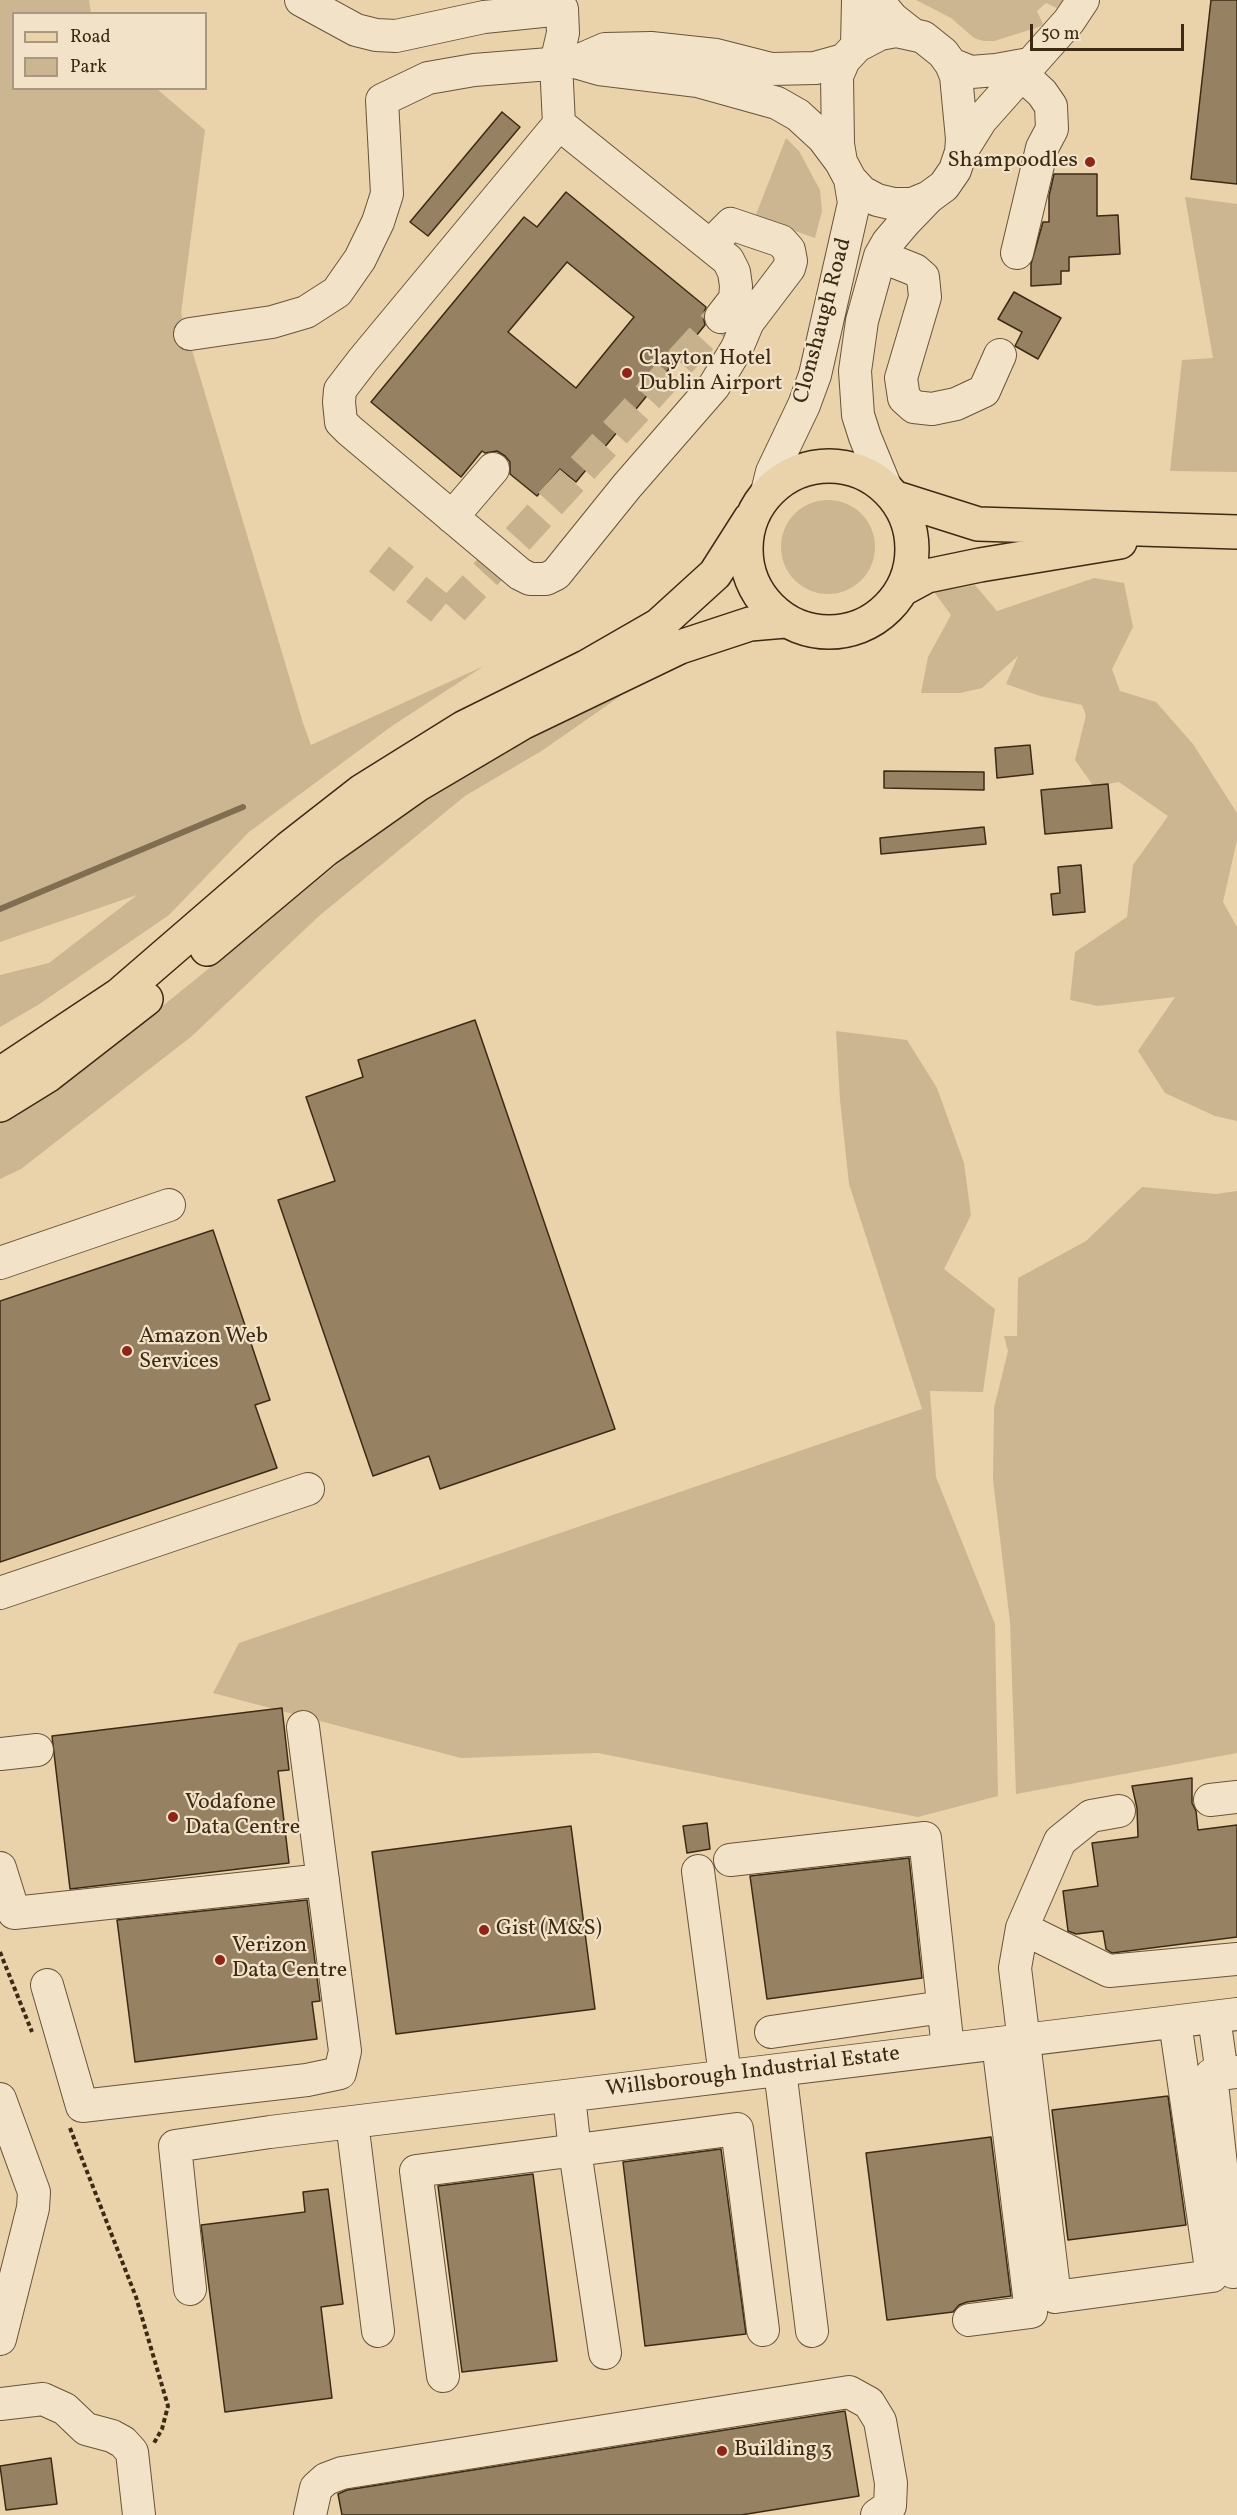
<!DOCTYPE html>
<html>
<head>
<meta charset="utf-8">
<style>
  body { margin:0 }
  #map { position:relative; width:1237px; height:2515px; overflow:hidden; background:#ead3aa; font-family:Vollkorn,serif }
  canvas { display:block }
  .legend { position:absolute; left:12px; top:12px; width:195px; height:78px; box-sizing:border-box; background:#f1e2c8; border:2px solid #a99880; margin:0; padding:8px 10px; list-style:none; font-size:18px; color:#3c2a15 }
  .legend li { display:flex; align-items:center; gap:12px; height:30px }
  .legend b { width:30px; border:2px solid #a99880 }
  .scale { position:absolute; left:1030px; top:24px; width:154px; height:27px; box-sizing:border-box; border:3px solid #3c2a15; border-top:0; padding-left:8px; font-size:18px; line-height:21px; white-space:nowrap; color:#3c2a15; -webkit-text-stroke:4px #f1e2c8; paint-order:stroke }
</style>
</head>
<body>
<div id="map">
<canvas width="1237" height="2515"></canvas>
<ul class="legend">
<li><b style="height:8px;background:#ead3aa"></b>Road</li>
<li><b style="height:16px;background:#ccb691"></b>Park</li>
</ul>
<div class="scale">50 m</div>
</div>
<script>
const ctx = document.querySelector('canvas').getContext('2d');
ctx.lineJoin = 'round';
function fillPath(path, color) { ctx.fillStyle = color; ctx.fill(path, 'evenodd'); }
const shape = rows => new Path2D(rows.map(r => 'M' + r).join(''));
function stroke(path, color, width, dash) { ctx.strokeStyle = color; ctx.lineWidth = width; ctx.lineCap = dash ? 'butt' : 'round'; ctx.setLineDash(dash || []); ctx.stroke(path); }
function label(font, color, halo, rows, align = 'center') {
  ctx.font = font + ' Vollkorn,serif'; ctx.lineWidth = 4.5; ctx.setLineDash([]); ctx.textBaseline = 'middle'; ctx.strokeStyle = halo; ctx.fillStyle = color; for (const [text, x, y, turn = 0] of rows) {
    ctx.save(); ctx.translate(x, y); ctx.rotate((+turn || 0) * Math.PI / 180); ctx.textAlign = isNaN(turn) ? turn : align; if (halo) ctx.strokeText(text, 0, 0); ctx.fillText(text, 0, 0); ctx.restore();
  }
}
const green = shape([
  [0,0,89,0,91,13,14,14,14,88,157,89,205,130,181,313,303,723,311,745,484,666,392,726,249,832,169,915,38,1005,0,1027,0,975,49,963,137,895,0,942],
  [916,0,1063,0,1057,8,1046,3,1037,11,1043,24,1039,27,994,41,983,41,974,38,951,18],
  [786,138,799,151,820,190,822,211,815,238,755,217],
  [1185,197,1237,204,1237,472,1170,471,1182,360,1213,358],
  '781 547a47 47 0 1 1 94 0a47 47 0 1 1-94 0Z',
  [1094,578,1124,583,1133,627,1112,669,1120,691,1156,702,1193,744,1237,813,1237,840,1223,902,1237,927,1237,1121,1215,1116,1165,1093,1138,1051,1175,997,1098,1006,1070,1000,1075,952,1127,917,1133,865,1168,816,1119,782,1094,787,1075,760,1086,715,1082,705,1040,696,1006,684,1018,656,982,688,960,693,921,693,928,657,951,615,934,592,975,585,997,611],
  [622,695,543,750,465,796,319,916,192,1036,21,1169,0,1179,0,1119,80,1073,361,845,510,739],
  [836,1031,907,1040,937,1088,964,1163,971,1215,944,1269,995,1309,983,1392,930,1391,936,1477,995,1624,998,1796,918,1817,598,1753,461,1758,213,1693,239,1643,922,1409,849,1184,840,1100],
  [1142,1187,1216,1194,1237,1191,1237,1753,1016,1794,1010,1622,993,1480,994,1408,1008,1351,1004,1336,1017,1336,1018,1278,1086,1241]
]);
const stream = shape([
  [0,909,243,807]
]);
const building = shape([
  [1211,0,1237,0,1237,184,1191,179,1211,0],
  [502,112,520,127,428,236,410,222,502,112],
  [1054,174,1097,174,1097,216,1118,215,1120,254,1069,257,1069,271,1061,271,1061,284,1031,286,1031,264,1043,222,1049,222,1049,196,1054,174],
  [566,192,706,307,703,315,705,325,576,482,560,469,537,496,510,474,510,462,505,456,497,451,485,453,482,451,461,477,371,402,524,217,537,227,566,192],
  [567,262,634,317,576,388,508,332,567,262],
  [1014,292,1061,318,1038,359,1015,346,1022,332,998,319,1014,292],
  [1030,745,1033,774,997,778,995,748,1030,745],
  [884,771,984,772,984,790,884,788,884,771],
  [1108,784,1112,828,1045,834,1041,790,1108,784],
  [984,827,986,844,881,854,880,838,984,827],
  [1081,865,1085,912,1053,915,1051,894,1060,893,1058,867,1081,865],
  [475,1020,615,1429,440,1489,429,1456,373,1476,278,1200,335,1181,306,1097,363,1077,358,1060,475,1020],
  [213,1230,270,1400,255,1405,277,1468,0,1562,0,1301,213,1230],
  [282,1708,289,1770,278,1771,289,1863,70,1889,52,1736,282,1708],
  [1192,1778,1192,1803,1196,1811,1198,1830,1237,1825,1237,1937,1112,1953,1106,1949,1103,1931,1076,1934,1068,1931,1063,1891,1098,1886,1092,1843,1138,1837,1137,1808,1132,1786,1192,1778],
  [707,1823,710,1849,687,1853,683,1826,707,1823],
  [571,1826,595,2009,396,2034,372,1852,571,1826],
  [909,1858,922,1978,767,1999,750,1876,909,1858],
  [307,1900,320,2001,312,2002,317,2039,135,2062,117,1920,307,1900],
  [1168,2096,1186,2225,1068,2240,1052,2110,1168,2096],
  [991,2137,1011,2296,967,2302,959,2305,953,2312,887,2320,866,2153,991,2137],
  [721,2149,746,2334,645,2346,623,2162,721,2149],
  [533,2174,557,2361,462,2372,438,2186,533,2174],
  [328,2189,343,2304,321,2307,332,2398,225,2412,201,2225,305,2212,303,2192,328,2189],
  [845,2411,859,2496,741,2515,342,2515,338,2494,347,2490,845,2411],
  [51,2458,57,2504,6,2510,0,2466,51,2458]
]);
const minorTunnel = shape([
  [379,559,448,615,721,317]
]);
const path = shape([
  [0,1952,32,2032],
  [70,2128,136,2297,168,2406,162,2429,154,2443]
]);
const minor = shape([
  [301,0,356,30,376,35,396,36,484,17,562,9,563,33,556,63,559,124,728,260,734,272,736,286,735,299,721,317],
  [877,0,892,18,911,33],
  [857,46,858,0],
  [575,62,599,69,698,81,777,103,798,115,823,138,841,162],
  [951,64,971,72,996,70,1029,64],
  [1014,67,1042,93,1051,106,1052,129,1042,148,1017,253],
  [559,124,363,360,340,390,339,402,341,422,349,430,520,574,530,579,546,579,556,574,627,486,714,386,737,348,748,322,789,268,791,261,789,250,781,241,731,224,710,245],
  [961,152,981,120,1069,21,1083,0],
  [850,179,862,192,877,200,894,204,912,204,929,197],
  [880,256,915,270,923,277,925,297,901,378,904,398,914,407,932,409,956,404,984,391,1000,355],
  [190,334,272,322,306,312,337,292,360,259,378,222,387,194,382,100,428,78,474,70,575,62,605,49,651,48,716,55,771,69,815,68,844,60],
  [767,492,772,472,804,405,815,375,854,203,850,179,841,162,838,144,837,76,844,60,857,46,880,34,896,31,923,37,943,53,951,64,956,76,962,139,961,152,955,170,944,186,929,197,905,222,888,242,880,256,862,321,855,371,858,415,865,437,886,488],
  [452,517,493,469],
  [0,1263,169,1205],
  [0,1593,308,1489],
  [0,1754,37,1750],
  [1210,1800,1237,1797],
  [1119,1811,1091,1816,1060,1841,1022,1928,1015,1968,1055,2297,1212,2276,1175,2022],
  [730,1860,925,1838,948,2049],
  [0,1868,14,1913,323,1880],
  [698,1871,725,2076],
  [1022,1928,1109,1971,1237,1959],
  [47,1985,82,2106,307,2080,340,2073,345,2051,303,1727],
  [1214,2017,1222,2074],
  [771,2032,943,2007],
  [780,2070,812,2331],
  [1237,2072,1211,2075,1233,2272,1237,2271],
  [569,2096,575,2151,605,2353],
  [0,2099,34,2192,33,2208,0,2339],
  [352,2122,378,2331],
  [190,2289,175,2146,270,2132,1237,2014],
  [969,2320,1031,2312,998,2043],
  [443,2376,416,2171,737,2129,763,2330],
  [0,2404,43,2399,65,2409,86,2429,112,2436,123,2442,132,2452,139,2515],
  [310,2515,316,2488,326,2479,342,2473,849,2392,869,2403,880,2421,891,2483,890,2506,877,2515]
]);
const major = shape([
  '746 549a83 83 0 1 1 166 0a83 83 0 1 1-166 0Z',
  [896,498,978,524,1237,532],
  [903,589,927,576,980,565,1120,542],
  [207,949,325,850,417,785,522,723,680,647,750,624,785,621],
  [0,1074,119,995,289,848,362,791,463,728,586,667,659,625,715,574,750,519],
  [0,1105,47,1076,146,999]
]);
const markers = [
  [1090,162,6,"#8f2418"],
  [627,373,6,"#8f2418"],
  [127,1351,6,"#8f2418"],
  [173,1817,6,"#8f2418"],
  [484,1930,6,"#8f2418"],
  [220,1960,6,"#8f2418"],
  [722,2451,6,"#8f2418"]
];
const poiNames = [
  ["Shampoodles",1078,162,"right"],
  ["Clayton Hotel",639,360],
  ["Dublin Airport",639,385],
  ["Amazon Web",139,1338],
  ["Services",139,1363],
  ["Vodafone",185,1804],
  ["Data Centre",185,1829],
  ["Gist (M&S)",496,1930],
  ["Verizon",232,1947],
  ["Data Centre",232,1972],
  ["Building 3",734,2451]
];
const streetNames = [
  ["Clonshaugh Road",824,321,-75],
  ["Willsborough Industrial Estate",753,2073,-7]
];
fillPath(green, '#ccb691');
stroke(stream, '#816d50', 6);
fillPath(building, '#968262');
stroke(building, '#3c2a15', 1.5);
stroke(minorTunnel, '#c7b18c', 32, [32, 16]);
stroke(minor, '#68543a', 34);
stroke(major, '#3c2a15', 36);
stroke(path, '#3c2a15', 4, [4.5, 3]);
stroke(minor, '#f1e2c8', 32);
stroke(major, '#ead3aa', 33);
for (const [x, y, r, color] of markers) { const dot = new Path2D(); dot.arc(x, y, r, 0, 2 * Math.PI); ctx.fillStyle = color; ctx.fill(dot); stroke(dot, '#f1e2c8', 2); }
label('22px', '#3c2a15', '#f1e2c8', poiNames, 'left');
label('22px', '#3c2a15', '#f1e2c8', streetNames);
</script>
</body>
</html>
